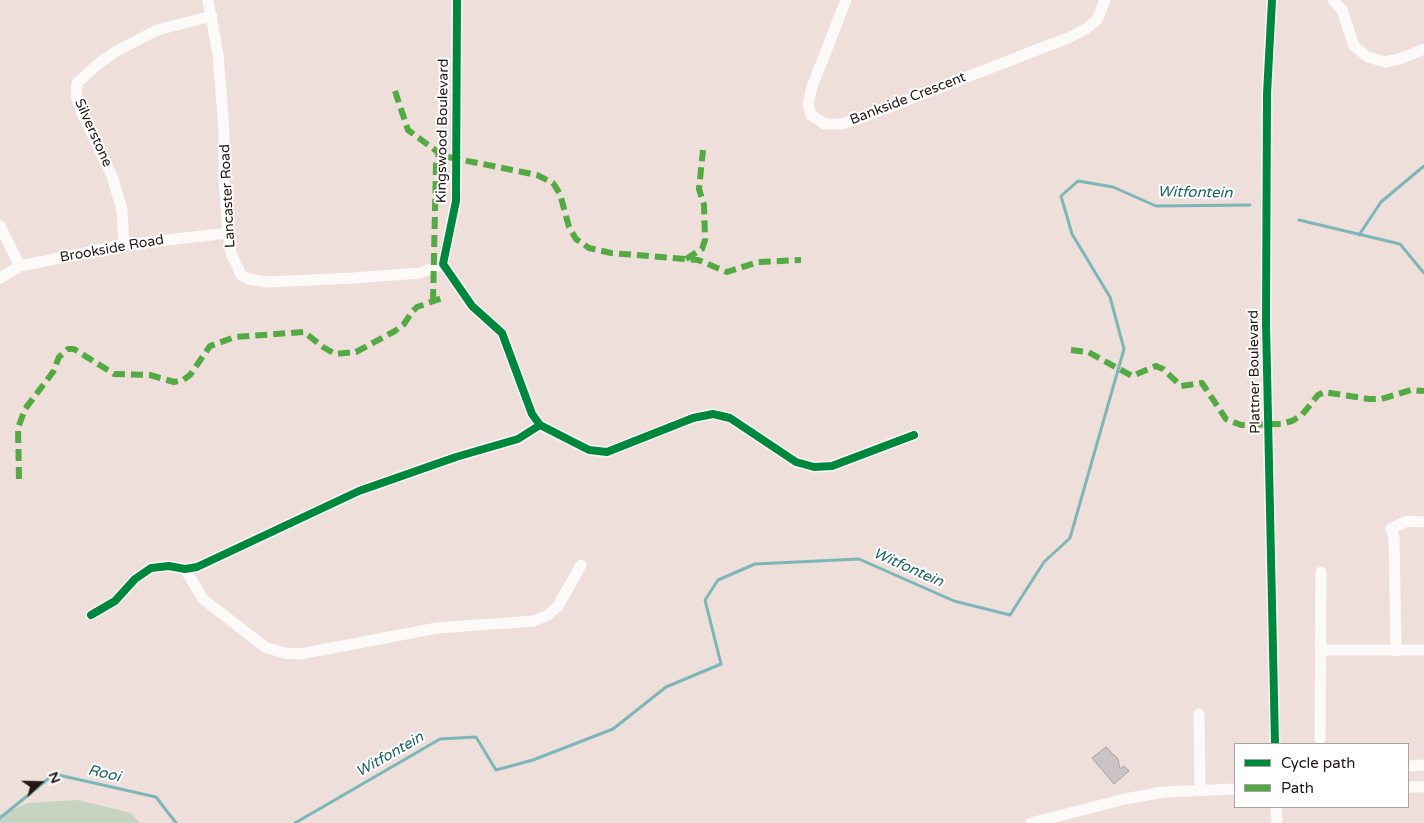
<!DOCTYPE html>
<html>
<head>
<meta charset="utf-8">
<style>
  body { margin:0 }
  #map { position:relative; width:1424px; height:823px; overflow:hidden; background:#eedfda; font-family:"Varela Round",sans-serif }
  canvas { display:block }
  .legend { position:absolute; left:1234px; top:743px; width:175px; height:65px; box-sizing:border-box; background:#fff; border:1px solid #a7a3a1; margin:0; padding:6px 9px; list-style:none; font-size:15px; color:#221815 }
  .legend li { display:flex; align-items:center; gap:10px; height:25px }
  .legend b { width:25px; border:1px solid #a7a3a1 }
  .north { position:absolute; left:15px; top:758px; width:50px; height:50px; -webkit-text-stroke:4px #fff; paint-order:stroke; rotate:69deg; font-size:14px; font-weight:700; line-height:20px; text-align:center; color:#221815 }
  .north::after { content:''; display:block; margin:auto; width:18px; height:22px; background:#221815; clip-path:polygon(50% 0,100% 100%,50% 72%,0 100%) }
</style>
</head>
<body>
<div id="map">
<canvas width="1424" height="823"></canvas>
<ul class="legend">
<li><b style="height:6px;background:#00873e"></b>Cycle path</li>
<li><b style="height:6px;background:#53a942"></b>Path</li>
</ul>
<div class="north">N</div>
</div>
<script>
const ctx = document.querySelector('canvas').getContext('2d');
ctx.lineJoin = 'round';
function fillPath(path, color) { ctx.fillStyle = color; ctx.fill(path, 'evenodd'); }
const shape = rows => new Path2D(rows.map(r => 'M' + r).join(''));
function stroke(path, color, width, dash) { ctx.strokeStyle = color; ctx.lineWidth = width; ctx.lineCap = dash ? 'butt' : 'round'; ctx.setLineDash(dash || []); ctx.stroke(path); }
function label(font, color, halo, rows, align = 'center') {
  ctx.font = font + ' "Varela Round",sans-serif'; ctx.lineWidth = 4; ctx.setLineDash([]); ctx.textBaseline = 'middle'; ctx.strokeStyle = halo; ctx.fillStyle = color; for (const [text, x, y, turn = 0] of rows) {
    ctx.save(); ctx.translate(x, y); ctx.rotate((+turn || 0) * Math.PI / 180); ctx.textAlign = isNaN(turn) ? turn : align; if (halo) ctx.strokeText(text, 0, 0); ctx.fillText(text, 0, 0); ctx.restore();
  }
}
const green = shape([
  [78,800,131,813,140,823,0,823,0,815,28,803]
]);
const stream = shape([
  [1299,220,1400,244,1424,273],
  [1359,235,1381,202,1424,166],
  [0,818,54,774,156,797,176,823],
  [295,823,440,739,476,737,496,770,533,760,613,729,666,687,721,664,705,600,718,580,755,564,859,559,954,601,1010,615,1044,562,1070,538,1124,349,1110,297,1072,234,1061,196,1078,181,1113,187,1156,206,1250,205]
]);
const building = shape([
  [1106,747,1118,759,1120,769,1124,766,1129,771,1114,784,1092,758,1106,747]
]);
const minor = shape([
  [208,0,218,54,224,130,224,179,228,233,231,253,241,275,249,279,268,282,353,278,420,273,443,264],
  [457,0,456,201,443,264,472,306,502,333,532,414,540,425,589,450,607,452,693,418,713,414,730,418,796,462,814,467,832,466,914,435],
  [846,0,812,87,808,104,811,115,825,124,841,124,855,120,1068,38,1087,28,1097,20,1105,0],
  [1272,0,1267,94,1266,323,1275,744],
  [1333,0,1342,10,1354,46,1368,57,1385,62,1399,59,1424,49],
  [0,226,20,266],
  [124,245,122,210,112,176,82,113,76,96,77,83,98,64,115,52,157,30,212,16],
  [0,278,20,266,124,245,228,233],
  [185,569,203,599,265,647,284,653,300,654,437,628,534,621,548,615,558,606,581,565],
  [91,615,115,601,135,579,151,568,169,566,185,569,197,567,359,491,456,457,518,439,540,425],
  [1321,650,1424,650],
  [1396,651,1394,537,1391,529,1407,521,1424,522],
  [1199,714,1200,790],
  [1320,739,1321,572],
  [1409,766,1424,765],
  [1408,787,1424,787],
  [1276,807,1277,823],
  [1031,823,1125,799,1163,792,1235,789]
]);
const quiet = shape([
  [395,91,408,130,443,156,537,175,553,183,560,194,569,227,576,239,589,248,611,253,698,260,727,272,758,262,801,260],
  [686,259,702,249,705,240,704,205,699,189,703,150],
  [433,301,436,164,439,153],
  [1071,350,1088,352,1132,376,1156,366,1163,369,1181,386,1202,383,1226,419,1241,425,1281,424,1292,421,1302,415,1318,395,1324,392,1369,399,1381,399,1411,390,1424,391],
  [19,479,18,428,25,409,53,372,59,357,68,349,74,349,114,374,150,375,174,382,183,380,190,375,210,346,235,337,304,332,323,347,335,354,356,352,395,331,404,324,412,312,417,307,445,297]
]);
const cycleway = shape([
  [457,0,456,201,443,264,472,306,502,333,532,414,540,425,589,450,607,452,693,418,713,414,730,418,796,462,814,467,832,466,914,435],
  [1272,0,1267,94,1266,323,1275,744],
  [91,615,115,601,135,579,151,568,169,566,185,569,197,567,359,491,456,457,518,439,540,425]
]);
const streetNames = [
  ["Bankside Crescent",908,99,-21],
  ["Kingswood Boulevard",443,131,-89],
  ["Silverstone",93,133,66],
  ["Lancaster Road",228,196,-93],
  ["Brookside Road",112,249,-10],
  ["Plattner Boulevard",1255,372,-91]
];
const waterNames = [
  ["Witfontein",1195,193,1],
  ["Witfontein",908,568,24],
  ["Witfontein",390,755,-30],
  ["Rooi",104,774,13]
];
fillPath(green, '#c7d3c1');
stroke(stream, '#7db6b8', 3);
fillPath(building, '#cac2c4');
stroke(building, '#a79fa1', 1);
stroke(minor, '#fcfaf9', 11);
stroke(quiet, '#53a942', 6, [12, 6]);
stroke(cycleway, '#00873e', 8);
label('14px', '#221815', '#fff', streetNames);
label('italic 15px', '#1b6366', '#fff', waterNames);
</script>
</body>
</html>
